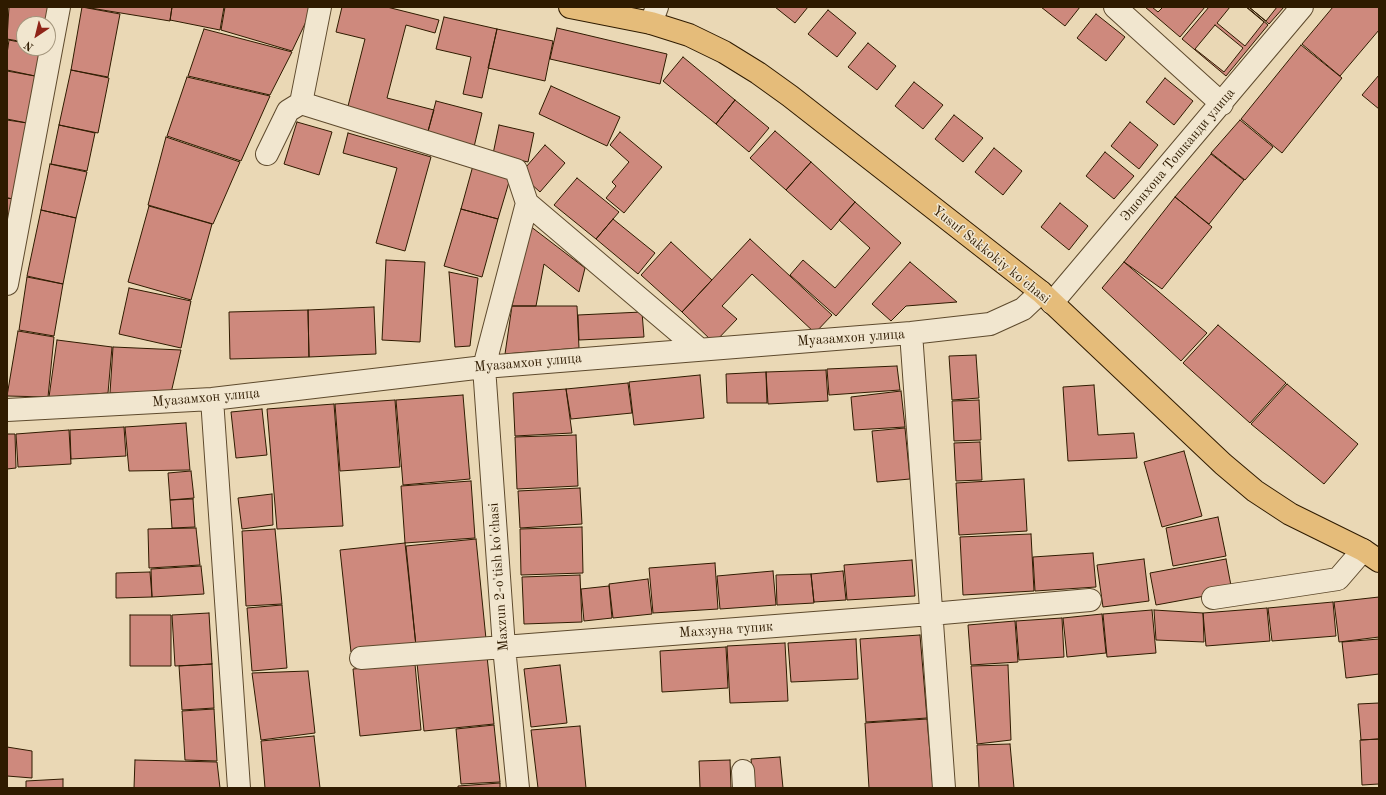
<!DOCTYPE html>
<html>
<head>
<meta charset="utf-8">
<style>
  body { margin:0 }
  #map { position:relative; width:1386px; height:795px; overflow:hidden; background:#ead8b5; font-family:"Old Standard TT",serif }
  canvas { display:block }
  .frame { position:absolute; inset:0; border:8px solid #2f1b00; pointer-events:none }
  .north { position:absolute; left:16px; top:16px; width:40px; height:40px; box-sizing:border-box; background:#f1e6cf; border:1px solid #a3957c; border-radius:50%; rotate:215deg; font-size:11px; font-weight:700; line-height:16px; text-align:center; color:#2f1b00 }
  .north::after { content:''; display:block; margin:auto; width:14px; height:18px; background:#8f2418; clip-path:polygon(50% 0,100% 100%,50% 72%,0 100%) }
</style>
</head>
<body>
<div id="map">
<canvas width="1386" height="795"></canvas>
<div class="frame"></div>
<div class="north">N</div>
</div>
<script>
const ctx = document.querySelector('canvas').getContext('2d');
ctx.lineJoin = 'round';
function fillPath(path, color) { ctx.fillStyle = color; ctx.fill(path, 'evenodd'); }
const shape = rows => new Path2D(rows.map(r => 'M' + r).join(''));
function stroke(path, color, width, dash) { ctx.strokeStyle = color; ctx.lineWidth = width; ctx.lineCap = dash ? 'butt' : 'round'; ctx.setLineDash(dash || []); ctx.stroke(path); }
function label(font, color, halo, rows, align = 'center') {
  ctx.font = font + ' "Old Standard TT",serif'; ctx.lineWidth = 3; ctx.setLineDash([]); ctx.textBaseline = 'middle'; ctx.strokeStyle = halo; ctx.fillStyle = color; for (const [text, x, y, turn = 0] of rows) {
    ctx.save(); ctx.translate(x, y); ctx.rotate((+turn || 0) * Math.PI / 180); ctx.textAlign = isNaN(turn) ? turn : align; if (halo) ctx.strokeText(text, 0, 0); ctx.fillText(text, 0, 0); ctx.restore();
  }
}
const building = shape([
  [9,7,48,7,45,24,24,24,24,42,7,39,9,7],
  [82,7,120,14,108,77,71,70,82,7],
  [84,7,172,7,170,21,84,7],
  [172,7,224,7,220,30,170,20,172,7],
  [225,7,313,7,292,51,221,30,225,7],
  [342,7,387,7,439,20,435,33,406,25,387,98,434,110,427,135,346,114,365,39,336,32,342,7],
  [775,7,808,7,795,23,775,7],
  [1041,7,1080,7,1065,26,1041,7],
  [1145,7,1205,7,1180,37,1145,7],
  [1152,7,1163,7,1158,12,1152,7],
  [1209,7,1247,7,1268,25,1226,76,1182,39,1209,7],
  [1230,7,1246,7,1264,22,1245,46,1217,23,1230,7],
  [1249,7,1277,7,1266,21,1249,7],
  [1249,7,1284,7,1269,24,1249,7],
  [1333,7,1379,7,1379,30,1340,76,1302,44,1333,7],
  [828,10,856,33,837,57,808,34,828,10],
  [1096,14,1125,37,1106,61,1077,38,1096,14],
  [444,17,497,29,482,98,463,94,471,57,436,49,444,17],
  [1215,25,1243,48,1224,72,1195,49,1215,25],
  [557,28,667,54,660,84,550,59,557,28],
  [204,29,292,52,270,95,188,76,204,29],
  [497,29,553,41,545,81,488,68,497,29],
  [9,40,24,43,24,48,41,48,35,76,7,70,7,54,9,40],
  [868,43,896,66,877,90,848,67,868,43],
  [1301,45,1342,78,1282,153,1241,119,1301,45],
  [683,57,735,100,716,124,663,81,683,57],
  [71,70,109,78,98,133,59,125,71,70],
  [7,71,35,76,27,123,7,119,7,71],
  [1379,75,1379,109,1362,95,1379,75],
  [187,77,270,96,241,161,167,136,187,77],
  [1165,78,1193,101,1174,125,1146,102,1165,78],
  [914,82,943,105,923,129,895,106,914,82],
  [551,86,620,117,607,146,539,114,551,86],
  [735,100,769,128,749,152,716,124,735,100],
  [436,101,482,113,474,147,427,135,436,101],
  [954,115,983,138,963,162,935,139,954,115],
  [7,120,27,123,14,199,7,198,7,120],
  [1240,120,1273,147,1245,180,1211,153,1240,120],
  [297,122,332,132,319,175,284,164,297,122],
  [1130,122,1158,145,1139,169,1111,146,1130,122],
  [59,125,95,133,87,171,51,164,59,125],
  [499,125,534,133,528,162,493,154,499,125],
  [775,131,811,162,786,190,750,158,775,131],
  [620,132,662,167,624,213,606,198,616,186,612,182,629,162,610,145,620,132],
  [348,133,431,157,405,251,376,243,397,168,343,153,348,133],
  [166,137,240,162,213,224,148,205,166,137],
  [545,145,565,163,540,192,520,174,545,145],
  [994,148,1022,171,1003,195,975,172,994,148],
  [1105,152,1134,176,1114,199,1086,176,1105,152],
  [1211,154,1244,180,1209,224,1175,197,1211,154],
  [474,162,512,172,498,219,461,209,474,162],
  [811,162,855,202,831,230,786,190,811,162],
  [50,164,87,172,76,218,41,210,50,164],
  [577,178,619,212,596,239,554,205,577,178],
  [1175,197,1212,227,1162,289,1124,262,1175,197],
  [7,198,14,199,7,234,7,198],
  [855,202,901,243,836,316,790,275,803,260,835,288,870,248,839,220,855,202],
  [1060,203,1088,226,1069,250,1041,227,1060,203],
  [149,206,212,224,191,300,128,282,149,206],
  [461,209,498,219,482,277,444,266,461,209],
  [41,210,76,218,63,284,27,276,41,210],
  [613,219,655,253,638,274,596,239,613,219],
  [530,226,585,268,579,292,544,264,536,306,512,306,530,226],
  [750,239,832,315,815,333,752,274,722,306,737,319,714,343,682,312,750,239],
  [671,242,712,280,682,312,641,275,671,242],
  [386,260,425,262,420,342,382,340,386,260],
  [910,262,957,302,906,306,891,321,872,304,910,262],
  [1124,262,1207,333,1181,361,1102,288,1124,262],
  [449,272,478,278,470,346,455,347,449,272],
  [27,277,63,284,54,336,19,330,27,277],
  [129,288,191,301,181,348,119,334,129,288],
  [512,306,577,306,579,348,505,354,512,306],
  [374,307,376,354,309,357,308,310,374,307],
  [308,310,309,357,230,359,229,312,308,310],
  [642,312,644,337,579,340,578,315,642,312],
  [1218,325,1286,383,1250,423,1183,363,1218,325],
  [18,331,54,337,48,397,7,396,18,331],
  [57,340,112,347,108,393,49,397,57,340],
  [113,347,181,350,171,393,110,393,113,347],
  [976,355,979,398,952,400,949,356,976,355],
  [897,366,900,390,829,395,827,369,897,366],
  [826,370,828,401,768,404,766,372,826,370],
  [766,372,767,403,727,403,726,374,766,372],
  [700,375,704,418,634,425,629,382,700,375],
  [628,383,632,413,571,419,566,389,628,383],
  [1287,384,1358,444,1324,484,1251,424,1287,384],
  [1094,385,1098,435,1134,433,1137,458,1068,461,1063,387,1094,385],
  [566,389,572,433,515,436,513,393,566,389],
  [901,391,905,427,854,430,851,397,901,391],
  [463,395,470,479,403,485,396,400,463,395],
  [395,400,400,467,340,471,335,404,395,400],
  [979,400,981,440,954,441,952,401,979,400],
  [334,404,343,526,277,529,267,409,334,404],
  [262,409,267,455,236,458,231,412,262,409],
  [186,423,190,470,129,471,125,427,186,423],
  [124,427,126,456,71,459,70,430,124,427],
  [905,428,910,479,877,482,872,431,905,428],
  [69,430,71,464,18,467,16,434,69,430],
  [7,434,15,434,16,468,7,469,7,434],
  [576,435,578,486,517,489,515,437,576,435],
  [980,442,982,480,956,481,954,443,980,442],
  [1184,451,1202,516,1162,527,1144,462,1184,451],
  [191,471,194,498,170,500,168,473,191,471],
  [1024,479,1027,531,959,535,956,483,1024,479],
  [471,481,475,538,405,543,401,486,471,481],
  [580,488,582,524,520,528,518,491,580,488],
  [272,494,273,525,242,529,238,498,272,494],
  [193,499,195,527,172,528,170,500,193,499],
  [1218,517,1226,556,1173,566,1166,528,1218,517],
  [582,527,583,573,521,575,520,529,582,527],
  [196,528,200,565,149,568,148,529,196,528],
  [275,529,282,604,246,606,242,531,275,529],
  [1031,534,1034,591,963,595,960,537,1031,534],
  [476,539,486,639,416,646,406,546,476,539],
  [405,543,416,646,351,652,340,550,405,543],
  [1093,553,1096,587,1035,591,1033,557,1093,553],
  [1144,559,1149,601,1103,607,1097,565,1144,559],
  [1226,559,1232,591,1156,605,1150,573,1226,559],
  [912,560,915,596,847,600,844,565,912,560],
  [715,563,718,609,653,613,649,568,715,563],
  [201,566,204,594,152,597,151,569,201,566],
  [773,571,776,605,720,609,717,576,773,571],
  [843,571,846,600,814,602,811,574,843,571],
  [150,572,152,597,116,598,116,573,150,572],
  [811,574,814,603,777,605,776,575,811,574],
  [580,575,582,622,524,624,522,577,580,575],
  [648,579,652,614,613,618,609,584,648,579],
  [609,586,612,618,584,621,581,589,609,586],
  [1379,597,1379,637,1339,642,1334,602,1379,597],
  [1333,602,1336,636,1272,641,1268,608,1333,602],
  [282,605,287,668,252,671,247,608,282,605],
  [1267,608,1270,641,1206,646,1203,613,1267,608],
  [1152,610,1156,653,1107,657,1103,614,1152,610],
  [1154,610,1203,613,1204,642,1156,640,1154,610],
  [209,613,212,664,175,666,172,615,209,613],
  [1102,614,1106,653,1067,657,1063,618,1102,614],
  [130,615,171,615,171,666,130,666,130,615],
  [1062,618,1064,657,1019,660,1016,621,1062,618],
  [1015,621,1018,662,971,665,968,625,1015,621],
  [920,635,927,718,866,722,860,639,920,635],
  [856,639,858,679,791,682,788,643,856,639],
  [1379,639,1379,674,1346,678,1342,642,1379,639],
  [785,643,788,701,730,703,727,646,785,643],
  [726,647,728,688,662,692,660,651,726,647],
  [487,656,494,724,424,731,417,663,487,656],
  [212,664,214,708,182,710,179,666,212,664],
  [415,664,421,730,360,736,353,669,415,664],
  [560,665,567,723,531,727,524,669,560,665],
  [1008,665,1011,740,977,744,971,666,1008,665],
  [308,671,315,733,261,740,252,673,308,671],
  [1379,703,1379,739,1361,740,1358,704,1379,703],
  [214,709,217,761,185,760,182,711,214,709],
  [927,719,933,788,869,788,865,723,927,719],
  [494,725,500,782,461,784,456,729,494,725],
  [580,726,586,788,538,788,531,730,580,726],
  [314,736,320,788,265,788,261,741,314,736],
  [1379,739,1379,784,1362,785,1360,740,1379,739],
  [1010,744,1014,788,979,788,977,745,1010,744],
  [7,747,32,751,32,778,7,776,7,747],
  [780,757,783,788,754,788,751,759,780,757],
  [135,760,217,762,220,788,134,788,135,760],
  [730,760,731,788,700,788,699,761,730,760],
  [63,779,63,788,26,788,26,781,63,779],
  [500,783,500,788,458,788,458,786,500,783]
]);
const minor = shape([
  [1115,7,1222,104],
  [651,23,657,7],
  [301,103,516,170,527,203,699,349],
  [267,154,288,111,301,103,320,7],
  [7,284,59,7],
  [1052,303,1302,7],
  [911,333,944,788],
  [212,399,239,788],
  [7,410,212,399,484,367,911,333,990,324,1023,309,1041,292],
  [1213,598,1338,579,1363,550],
  [361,658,931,614,1090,600],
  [743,771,744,788],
  [518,788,504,647,484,367,527,203]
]);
const major = shape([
  [570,7,651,23,689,35,724,52,758,73,790,96,1041,292,1223,464,1255,491,1290,514,1363,550,1379,561]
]);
const streetNames = [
  ["Эшонхона Тошканди улица",1178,155,-50],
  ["Yusuf Sakkokiy ko'chasi",991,255,39],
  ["Муазамхон улица",851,338,-4],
  ["Муазамхон улица",528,363,-5],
  ["Муазамхон улица",206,398,-5],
  ["Maxzun 2-o'tish ko'chasi",499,577,-94],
  ["Махзуна тупик",726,630,-4]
];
fillPath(building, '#ce897d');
stroke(building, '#2f1b00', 1);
stroke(minor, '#5e4a2d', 24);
stroke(major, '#2f1b00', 24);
stroke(minor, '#f1e6cf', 22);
stroke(major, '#e5bc7a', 22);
label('14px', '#2f1b00', '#f1e6cf', streetNames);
</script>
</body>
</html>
